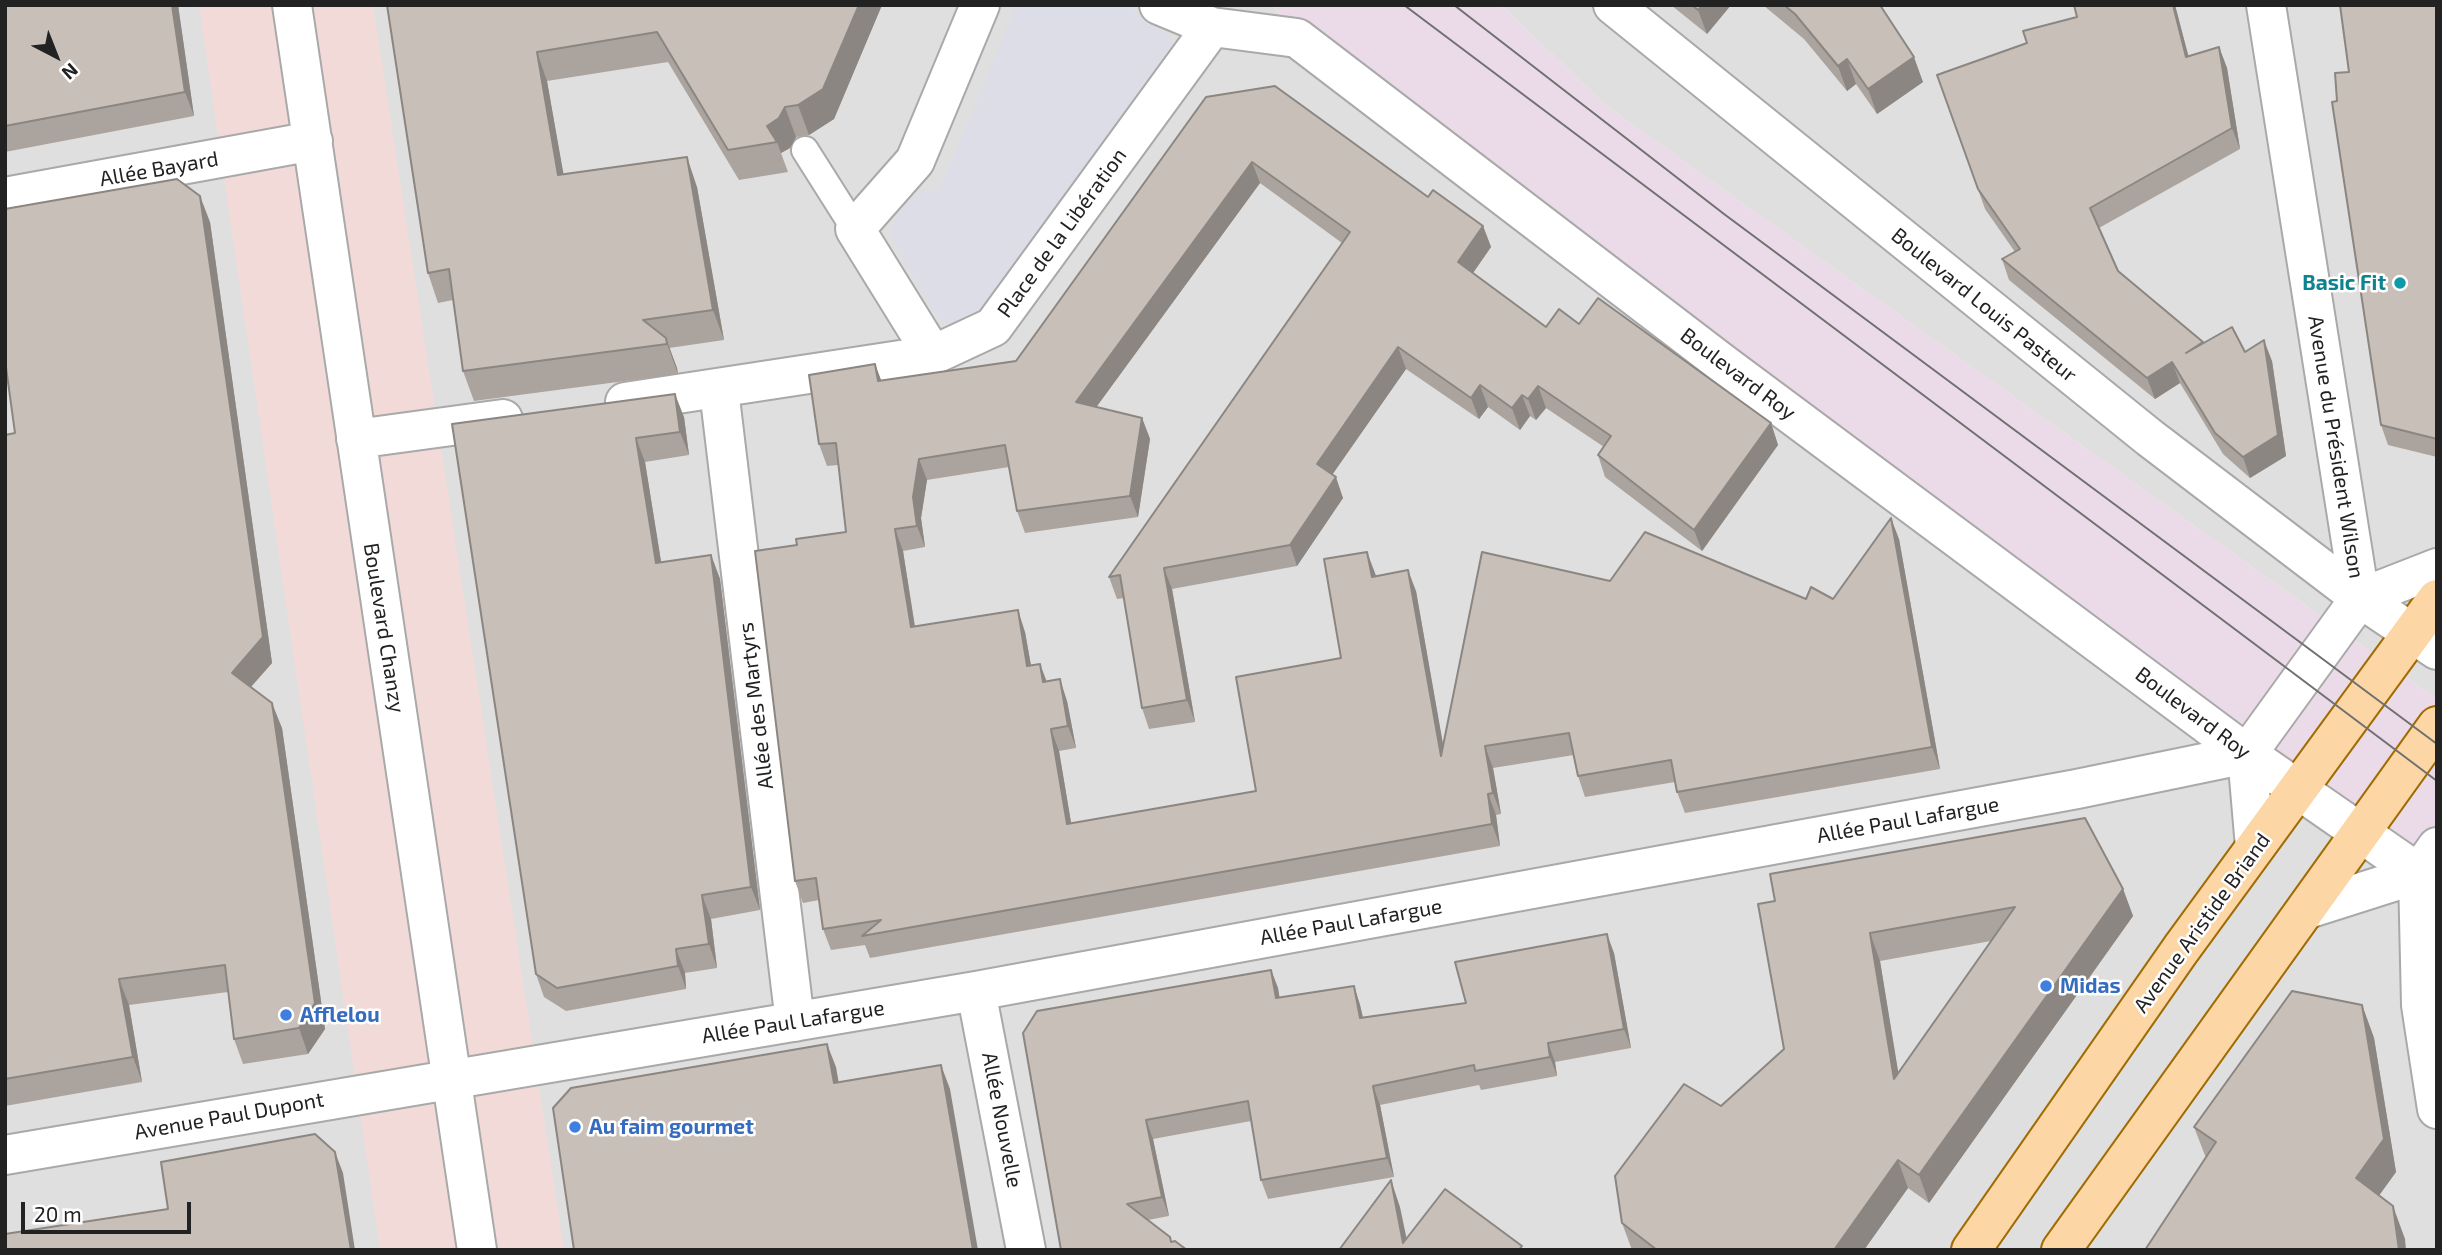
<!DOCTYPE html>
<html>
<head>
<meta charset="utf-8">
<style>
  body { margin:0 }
  #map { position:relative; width:2442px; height:1255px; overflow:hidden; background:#f2efe9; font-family:"Exo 2",sans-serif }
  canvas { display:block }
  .frame { position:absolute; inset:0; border:7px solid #222; pointer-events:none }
  .north { position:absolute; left:21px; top:21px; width:70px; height:70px; -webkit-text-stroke:5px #fff; paint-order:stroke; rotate:138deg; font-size:19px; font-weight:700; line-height:28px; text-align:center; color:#222 }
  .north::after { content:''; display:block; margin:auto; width:24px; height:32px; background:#222; clip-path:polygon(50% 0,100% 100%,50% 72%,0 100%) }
  .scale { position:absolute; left:21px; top:1202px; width:170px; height:32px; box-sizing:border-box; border:4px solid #222; border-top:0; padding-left:9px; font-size:21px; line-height:24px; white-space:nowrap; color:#222; -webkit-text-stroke:5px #fff; paint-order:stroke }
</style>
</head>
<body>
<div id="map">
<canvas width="2442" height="1255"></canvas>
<div class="frame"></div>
<div class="north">N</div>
<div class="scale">20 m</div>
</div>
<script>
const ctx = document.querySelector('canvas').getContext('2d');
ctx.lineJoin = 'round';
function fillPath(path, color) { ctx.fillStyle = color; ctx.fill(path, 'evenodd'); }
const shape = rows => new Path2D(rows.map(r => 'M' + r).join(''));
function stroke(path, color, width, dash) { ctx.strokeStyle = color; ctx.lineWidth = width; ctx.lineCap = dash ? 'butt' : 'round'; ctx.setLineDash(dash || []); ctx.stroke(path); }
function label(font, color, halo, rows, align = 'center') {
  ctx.font = font + ' "Exo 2",sans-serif'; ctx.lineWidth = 5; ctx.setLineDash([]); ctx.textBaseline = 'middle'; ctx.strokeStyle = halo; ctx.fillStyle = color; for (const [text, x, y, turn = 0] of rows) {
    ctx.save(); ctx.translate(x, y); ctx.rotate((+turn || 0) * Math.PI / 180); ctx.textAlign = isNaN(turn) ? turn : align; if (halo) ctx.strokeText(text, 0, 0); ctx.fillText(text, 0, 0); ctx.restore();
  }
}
const residential = shape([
  [5,5,1270,5,1576,279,2437,895,2437,1250,5,1250],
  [1501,5,2437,5,2437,699,1605,105]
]);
const commercial = shape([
  [199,5,373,5,564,1250,380,1250]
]);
const industrial = shape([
  [1270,5,1501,5,1605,105,2437,699,2437,895,1576,279]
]);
const plaza = shape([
  [1016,5,1127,5,1171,37,1173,43,1000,284,978,310,950,325,938,319,890,236,898,215,923,188,938,194]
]);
const service = shape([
  [805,150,855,229]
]);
const minor = shape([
  [292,5,477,1250],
  [1159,5,1212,27,1297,38,1722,363,2247,754,2437,886],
  [1613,5,2150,438,2360,598,2437,650],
  [2266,5,2360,598],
  [5,197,313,141],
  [933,355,855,229,915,161,980,5],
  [719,390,795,1022],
  [625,402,933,355,993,327,1212,27],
  [356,439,503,419],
  [2255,847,2247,754,2360,598,2437,568],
  [2418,874,2421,1005,2437,1109],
  [2308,909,2418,874,2437,847],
  [976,991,1026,1250],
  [5,1155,976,991,2077,789,2247,754]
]);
const primary = shape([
  [1971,1250,2181,949,2437,599],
  [2061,1250,2437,726]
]);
const tram = shape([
  [1404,5,2437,781],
  [1454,5,1724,214,2437,744]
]);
const wall = shape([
  [5,5,178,5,194,116,5,152],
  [387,5,882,5,834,119,809,135,796,137,790,148,781,153,788,172,739,180,668,62,547,81,563,174,697,187,724,340,669,348,677,368,678,374,474,401,463,371,453,300,438,303,428,273],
  [1671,5,1731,5,1707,34],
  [1763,5,1880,5,1923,82,1877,114,1856,84,1847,91,1804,39],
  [2175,5,2188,56,2219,47,2227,68,2240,149,2099,228,2118,271,2204,343,2245,352,2272,361,2286,456,2250,478,2223,454,2180,383,2155,399,2009,280,2002,259,2015,252,1985,209,1937,75,2027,43,2077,17],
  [2437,6,2437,457,2388,445,2381,425,2337,101],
  [1206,97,1428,197,1483,226,1491,247,1473,273,1546,327,1579,324,1771,423,1778,445,1702,551,1605,477,1598,455,1604,447,1546,408,1536,420,1530,416,1520,430,1488,407,1479,419,1406,369,1332,475,1343,498,1297,566,1172,589,1195,722,1149,729,1142,708,1124,598,1117,599,1109,577,1342,243,1260,183,1096,407,1142,418,1150,439,1138,517,1025,533,1017,511,1009,467,927,480,921,518,925,547,903,551,915,626,1025,632,1031,666,1040,664,1046,681,1067,701,1076,748,1059,751,1071,823,1256,791,1341,658,1375,573,1376,576,1416,591,1443,746,1610,581,1806,599,1833,599,1899,539,1940,769,1685,813,1677,792,1675,782,1585,797,1578,776,1574,755,1493,768,1501,814,1496,815,1500,846,870,958,865,945,831,950,823,929,819,900,803,903,795,881,797,545,846,532,838,465,827,466,819,444,875,364,881,381,1016,361],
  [210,222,272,663,251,687,282,728,325,1029,308,1054,243,1064,234,1039,228,992,129,1005,142,1082,5,1106,5,435,15,433],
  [684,417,689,455,645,462,661,562,711,555,720,579,760,910,711,919,717,968,685,973,686,989,566,1011,544,997,536,974,452,424],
  [2123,889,2133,916,1929,1203,1908,1188,1864,1250,1632,1250,1622,1223,1784,1049,1758,904],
  [1991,941,1898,1073,1880,961],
  [1614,953,1631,1048,1555,1062,1557,1076,1481,1090,1479,1085,1380,1105,1394,1177,1268,1199,1261,1180,1251,1121,1153,1139,1169,1216,1148,1220,1170,1237,1172,1242,1061,1250,1023,1033,1271,970,1278,988,1279,998,1354,986,1360,1005,1363,1017,1466,1003],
  [2362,1005,2374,1038,2396,1172,2379,1195,2405,1239,2206,1158,2194,1127]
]);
const shadedWall = shape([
  [172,5,178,5,194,116,185,92],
  [859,5,882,5,834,119,809,135,798,105],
  [1702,5,1731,5,1707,34,1698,10],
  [2173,5,2175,5,2194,77,2186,57],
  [2219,47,2227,68,2240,149,2232,128],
  [537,52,547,81,569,205,558,175],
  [1914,57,1923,82,1877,114,1868,89],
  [1847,59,1856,84,1847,91,1838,66],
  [785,107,796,137,790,148,781,153,777,142,767,126],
  [687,157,697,187,724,340,713,310],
  [1252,162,1260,183,1084,424,1076,402],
  [200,196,210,222,272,663,241,698,232,673],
  [1483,226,1491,247,1466,283,1458,262],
  [666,338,677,368,678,374,667,344],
  [2264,340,2272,361,2286,456,2250,478,2243,457],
  [1398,347,1406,369,1325,485,1317,464],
  [2172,362,2180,383,2155,399,2147,378],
  [875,364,883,385,878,381],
  [1480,385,1488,407,1479,419,1471,398],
  [1538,386,1546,408,1536,420,1528,399],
  [675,394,684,417,689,455,680,432],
  [1522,395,1530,416,1520,430,1512,408],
  [1142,418,1150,439,1138,517,1130,496],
  [1771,423,1778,445,1702,551,1694,530],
  [636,438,645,462,665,586,656,563],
  [919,459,927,480,921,518,925,547,917,526,913,497],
  [1336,477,1343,498,1297,566,1290,545],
  [1891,518,1899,539,1940,769,1932,747],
  [895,529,903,551,918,648,911,627],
  [1367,552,1375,573,1380,598,1372,577],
  [711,555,720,579,760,910,751,887],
  [1164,568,1172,589,1195,722,1187,700],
  [1408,570,1416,591,1449,778,1441,756],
  [1018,610,1025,632,1035,688,1027,666],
  [1040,664,1048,685,1043,682],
  [1060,679,1067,701,1076,748,1068,726],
  [272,703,282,728,325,1029,308,1054,299,1028],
  [1051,729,1059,751,1075,846,1067,824],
  [1485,746,1493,768,1501,814,1493,793],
  [1488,794,1496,815,1500,846,1492,824],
  [2123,889,2133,916,1929,1203,1919,1175],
  [702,895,711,919,717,968,709,944],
  [1870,933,1880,961,1904,1107,1894,1079],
  [1607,934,1614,953,1631,1048,1624,1029],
  [676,949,685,973,686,989,678,966],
  [1271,970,1278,988,1283,1017,1276,998],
  [119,979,129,1005,142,1082,133,1057],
  [1354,986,1360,1005,1367,1037,1360,1018],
  [2362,1005,2374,1038,2396,1172,2368,1211,2356,1178],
  [1548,1043,1555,1062,1557,1076,1550,1057],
  [827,1044,836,1067,843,1107,834,1083],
  [941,1065,950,1089,978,1250,973,1250],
  [1373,1086,1380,1105,1394,1177,1387,1158],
  [1146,1120,1153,1139,1169,1216,1162,1197],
  [335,1152,343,1173,355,1250,351,1250],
  [1898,1160,1908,1188,1864,1250,1834,1250],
  [1391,1180,1400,1207,1409,1250,1403,1243],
  [2393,1206,2405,1239,2406,1250,2399,1250]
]);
const building = shape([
  [5,5,172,5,185,92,5,126,5,5],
  [387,5,859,5,823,89,798,105,785,107,779,118,767,126,777,142,728,150,657,32,537,52,558,175,687,157,713,310,643,320,666,338,667,344,463,371,449,269,428,273,387,5],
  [1692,5,1702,5,1698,10,1692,5],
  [1784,5,1880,5,1914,57,1868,89,1847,59,1838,66,1795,14,1784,5],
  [2074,5,2173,5,2186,57,2219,47,2232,128,2090,208,2118,271,2203,342,2186,353,2232,327,2245,352,2264,340,2278,435,2243,457,2215,433,2172,362,2147,378,2002,259,2020,249,1978,189,1937,75,2027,43,2023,31,2077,17,2074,5],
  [2340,5,2433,5,2437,6,2437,439,2381,425,2332,102,2337,101,2335,73,2349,72,2340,5],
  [1275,86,1428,197,1433,190,1483,226,1458,262,1546,327,1559,309,1579,324,1598,298,1771,423,1694,530,1598,455,1611,436,1538,386,1528,399,1522,395,1512,408,1480,385,1471,398,1398,347,1317,464,1336,477,1290,545,1164,568,1187,700,1142,708,1120,575,1109,577,1350,232,1252,162,1076,402,1142,418,1130,496,1017,511,1005,445,919,459,913,497,917,526,895,529,911,627,1018,610,1027,666,1040,664,1043,682,1060,679,1068,726,1051,729,1067,824,1256,791,1236,677,1341,658,1324,559,1367,552,1372,577,1408,570,1441,756,1482,552,1610,581,1645,532,1806,599,1811,587,1833,599,1891,518,1932,747,1677,792,1671,760,1578,776,1569,733,1485,746,1493,793,1488,794,1492,824,862,936,881,920,823,929,816,878,795,881,755,551,797,545,796,539,846,532,836,443,819,444,809,375,875,364,878,381,1016,361,1206,97,1275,86],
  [177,179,200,196,263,637,232,673,272,703,315,1003,299,1028,234,1039,225,965,119,979,133,1057,5,1079,5,435,15,433,5,360,5,209,177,179],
  [675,394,680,432,636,438,656,563,711,555,751,887,702,895,709,944,676,949,678,966,557,988,536,974,452,424,675,394],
  [2085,818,2123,889,1919,1175,1898,1160,1834,1250,1657,1250,1622,1223,1615,1176,1684,1084,1721,1106,1784,1049,1758,904,1775,901,1770,874,2085,818],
  [2015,907,1894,1079,1870,933,2015,907],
  [1607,934,1624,1029,1548,1043,1550,1057,1475,1071,1474,1065,1373,1086,1387,1158,1261,1180,1248,1101,1146,1120,1162,1197,1127,1204,1170,1237,1171,1242,1175,1241,1187,1250,1061,1250,1023,1033,1037,1011,1271,970,1276,998,1354,986,1360,1018,1466,1003,1455,962,1607,934],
  [2292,991,2362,1005,2384,1139,2356,1178,2393,1206,2399,1250,2145,1250,2216,1142,2194,1127,2292,991],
  [827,1044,834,1083,941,1065,973,1250,574,1250,553,1108,571,1088,827,1044],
  [315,1134,335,1152,351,1250,5,1250,5,1234,168,1209,161,1162,315,1134],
  [1391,1180,1403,1243,1445,1189,1522,1246,1519,1250,1339,1250,1391,1180]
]);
const markers = [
  [2400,283,7,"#0f9aa8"],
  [2046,986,7,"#3f7fe0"],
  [286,1015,7,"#3f7fe0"],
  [575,1127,7,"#3f7fe0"]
];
const streetNames = [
  ["Allée Bayard",159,169,-10],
  ["Place de la Libération",1062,233,-54],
  ["Boulevard Louis Pasteur",1984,305,39],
  ["Boulevard Roy",1738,374,37],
  ["Avenue du Président Wilson",2336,447,81],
  ["Boulevard Chanzy",384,628,81],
  ["Allée des Martyrs",756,706,-97],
  ["Boulevard Roy",2193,713,37],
  ["Allée Paul Lafargue",1908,820,-10],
  ["Allée Paul Lafargue",1351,922,-10],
  ["Avenue Aristide Briand",2202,923,-54],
  ["Allée Paul Lafargue",793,1022,-9],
  ["Avenue Paul Dupont",229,1116,-10],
  ["Allée Nouvelle",1002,1120,79]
];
const cultureNames = [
  ["Basic Fit",2386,283]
];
const shopNames = [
  ["Midas",2060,986],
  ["Afflelou",300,1015],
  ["Au faim gourmet",589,1127]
];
fillPath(residential, '#e0dfdf');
fillPath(commercial, '#f2dad9');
fillPath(industrial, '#ebdbe8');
fillPath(plaza, '#dddde8');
stroke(service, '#a9a9a9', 30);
stroke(minor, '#a9a9a9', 42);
stroke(primary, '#a06b00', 42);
stroke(service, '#fff', 26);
stroke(minor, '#fff', 38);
stroke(primary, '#fcd6a4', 38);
stroke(tram, '#707070', 2);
fillPath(wall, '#aba49e');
fillPath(shadedWall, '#8b8681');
fillPath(building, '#c7bfb8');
stroke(building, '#8b8681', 2);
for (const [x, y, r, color] of markers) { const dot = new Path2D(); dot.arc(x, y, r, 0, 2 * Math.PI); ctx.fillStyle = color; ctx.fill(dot); stroke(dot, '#fff', 2.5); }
label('21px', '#222', '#fff', streetNames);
label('bold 21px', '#0d838f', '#fff', cultureNames, 'right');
label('bold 21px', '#366cbe', '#fff', shopNames, 'left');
</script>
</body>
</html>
